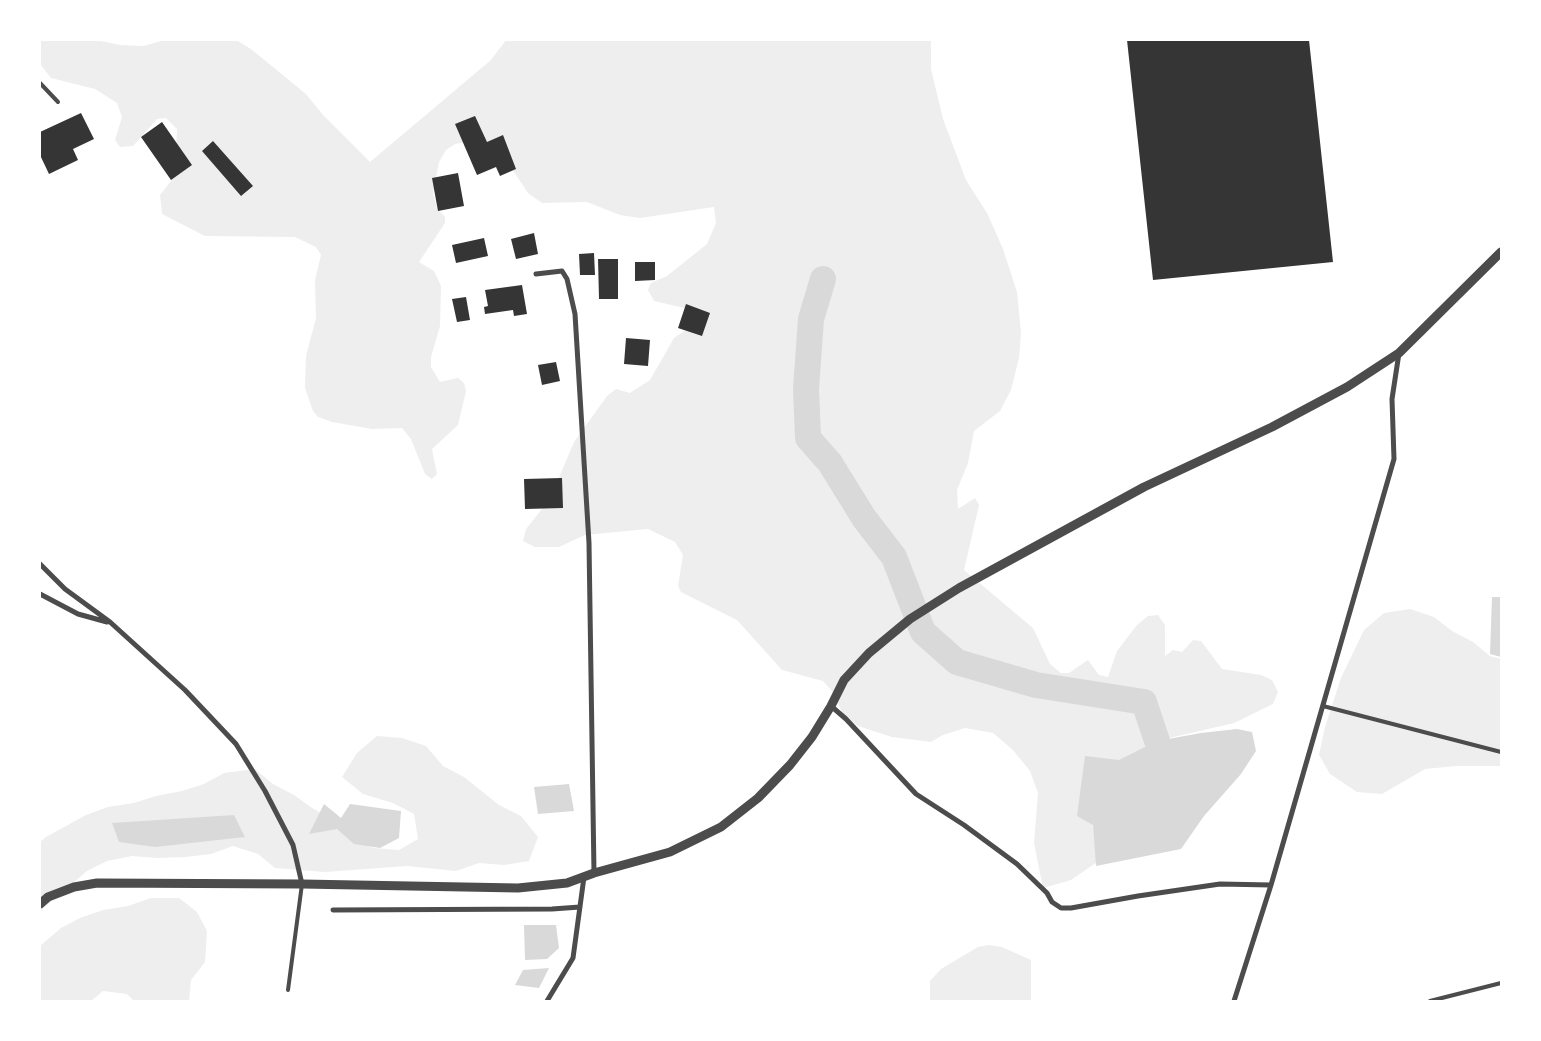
<!DOCTYPE html>
<html>
<head>
<meta charset="utf-8">
<style>
  body { margin:0 }
  #map { position:relative; width:1541px; height:1041px; overflow:hidden; background:#fff; font-family:"Archivo Narrow",sans-serif }
  canvas { display:block }
  .frame { position:absolute; inset:0; border:41px solid #fff; pointer-events:none }
</style>
</head>
<body>
<div id="map">
<canvas width="1541" height="1041"></canvas>
<div class="frame"></div>
</div>
<script>
const ctx = document.querySelector('canvas').getContext('2d');
ctx.lineJoin = 'round';
function fillPath(path, color) { ctx.fillStyle = color; ctx.fill(path, 'evenodd'); }
const shape = rows => new Path2D(rows.map(r => 'M' + r).join(''));
function stroke(path, color, width, dash) { ctx.strokeStyle = color; ctx.lineWidth = width; ctx.lineCap = dash ? 'butt' : 'round'; ctx.setLineDash(dash || []); ctx.stroke(path); }
const green = shape([
  [40,40,96,40,120,45,144,46,164,40,236,40,251,49,306,94,323,115,370,162,491,60,506,40,931,40,931,69,943,119,966,180,987,213,1003,249,1017,292,1021,333,1019,358,1011,390,1000,411,974,431,968,463,957,490,958,509,975,498,979,505,964,570,1033,628,1050,664,1061,673,1069,673,1088,660,1099,675,1108,677,1117,651,1137,625,1148,616,1158,615,1165,625,1165,656,1173,650,1182,652,1193,640,1201,641,1222,669,1261,675,1272,680,1278,692,1273,704,1234,723,1165,739,1107,766,1092,824,1101,853,1100,860,1071,880,1043,888,1034,843,1038,793,1030,771,1013,750,993,733,965,728,943,735,931,742,892,737,858,726,842,712,832,691,823,681,782,670,737,620,681,592,678,586,683,555,675,542,648,529,585,535,559,547,535,547,523,541,526,529,550,499,574,442,607,396,616,389,630,393,650,380,674,338,696,323,693,310,654,301,648,290,651,283,667,276,707,244,716,223,714,207,640,218,620,215,587,202,542,203,528,193,510,166,467,142,455,144,446,150,439,162,433,193,437,208,445,217,445,223,419,262,434,271,441,286,440,326,431,357,431,367,440,382,458,378,464,383,466,391,458,425,432,449,437,474,432,479,425,474,411,439,402,428,372,429,332,422,318,417,313,411,305,388,306,356,316,318,315,280,321,255,316,247,295,237,205,236,162,214,160,195,182,167,176,147,177,129,166,118,157,119,133,146,120,147,115,140,122,117,117,103,95,89,51,78,40,64],
  [1410,609,1434,617,1452,631,1473,642,1490,656,1501,659,1501,766,1456,766,1425,769,1382,794,1357,792,1330,774,1319,755,1325,727,1341,678,1364,630,1384,613],
  [377,736,402,738,426,746,443,766,464,777,499,805,521,816,538,837,529,861,504,865,479,863,456,871,407,866,325,872,275,868,258,854,233,846,211,854,185,857,157,858,132,856,107,861,87,871,40,911,40,842,46,837,86,815,108,807,134,803,156,796,182,791,204,784,224,773,255,769,273,784,294,795,312,808,332,819,350,840,374,848,399,850,418,839,414,814,393,803,363,794,342,777,357,753],
  [151,898,179,898,197,912,207,931,205,962,191,980,189,1001,134,1001,127,994,103,991,91,1001,40,1001,40,946,61,928,80,918,103,910,128,906],
  [989,945,1002,947,1031,960,1031,1001,930,1001,930,981,941,969,978,947]
]);
const water = shape([
  [1492,597,1501,597,1501,657,1490,654],
  [1237,729,1252,732,1256,751,1241,774,1204,816,1181,849,1096,866,1093,825,1077,816,1085,756,1119,760,1157,741,1201,733],
  [569,784,574,811,538,814,534,787],
  [324,804,341,818,350,804,401,811,399,838,380,848,354,844,337,829,309,834],
  [234,815,245,837,155,847,119,842,112,823],
  [524,925,556,925,559,948,547,959,525,960],
  [549,968,539,988,515,985,523,970]
]);
const river = shape([
  [823,279,811,319,806,389,808,438,830,463,864,518,894,557,923,632,957,662,1036,685,1144,702,1157,741]
]);
const building = shape([
  [1127,40,1309,40,1333,262,1153,280],
  [81,113,94,139,73,149,78,160,49,174,40,155,40,132],
  [475,116,487,142,503,135,516,169,500,176,496,167,477,175,455,124],
  [162,122,192,165,171,180,141,137],
  [213,141,253,186,241,196,202,151],
  [458,173,464,206,438,211,432,178],
  [534,233,538,254,516,259,511,239],
  [484,238,488,256,456,263,452,245],
  [594,253,595,275,580,275,579,254],
  [598,259,618,259,618,299,599,299],
  [635,262,655,262,655,280,635,281],
  [522,285,527,314,514,316,513,310,485,314,484,307,488,306,485,290],
  [466,297,470,320,457,322,452,299],
  [686,304,710,313,702,336,678,328],
  [626,338,650,340,648,366,624,364],
  [556,362,560,381,542,385,538,365],
  [562,478,563,508,525,509,524,479]
]);
const service = shape([
  [40,83,58,102],
  [1323,706,1501,752],
  [288,990,302,884],
  [1430,1001,1501,983]
]);
const minor = shape([
  [536,274,562,271,567,279,575,314,589,543,594,873],
  [40,564,65,589,110,622,185,690,236,744,265,791,293,845,302,884],
  [40,594,78,614,107,622],
  [831,706,846,719,916,794,964,825,1017,864,1047,893,1052,902,1061,908,1071,908,1138,896,1220,884,1271,885],
  [333,910,552,909,580,907],
  [547,1001,573,958,584,877],
  [1234,1001,1271,885,1394,459,1392,399,1399,353]
]);
const tertiary = shape([
  [40,904,48,897,74,887,97,883,302,884,518,888,567,883,594,873,670,852,721,827,758,798,790,765,812,737,831,706,844,680,869,653,910,619,959,588,1144,487,1272,427,1347,387,1399,353,1501,252]
]);
fillPath(green, '#eee');
fillPath(water, '#d9d9d9');
stroke(river, '#d9d9d9', 26);
fillPath(building, '#353535');
stroke(service, '#4c4c4c', 4);
stroke(minor, '#4c4c4c', 5);
stroke(tertiary, '#4c4c4c', 9);
</script>
</body>
</html>
